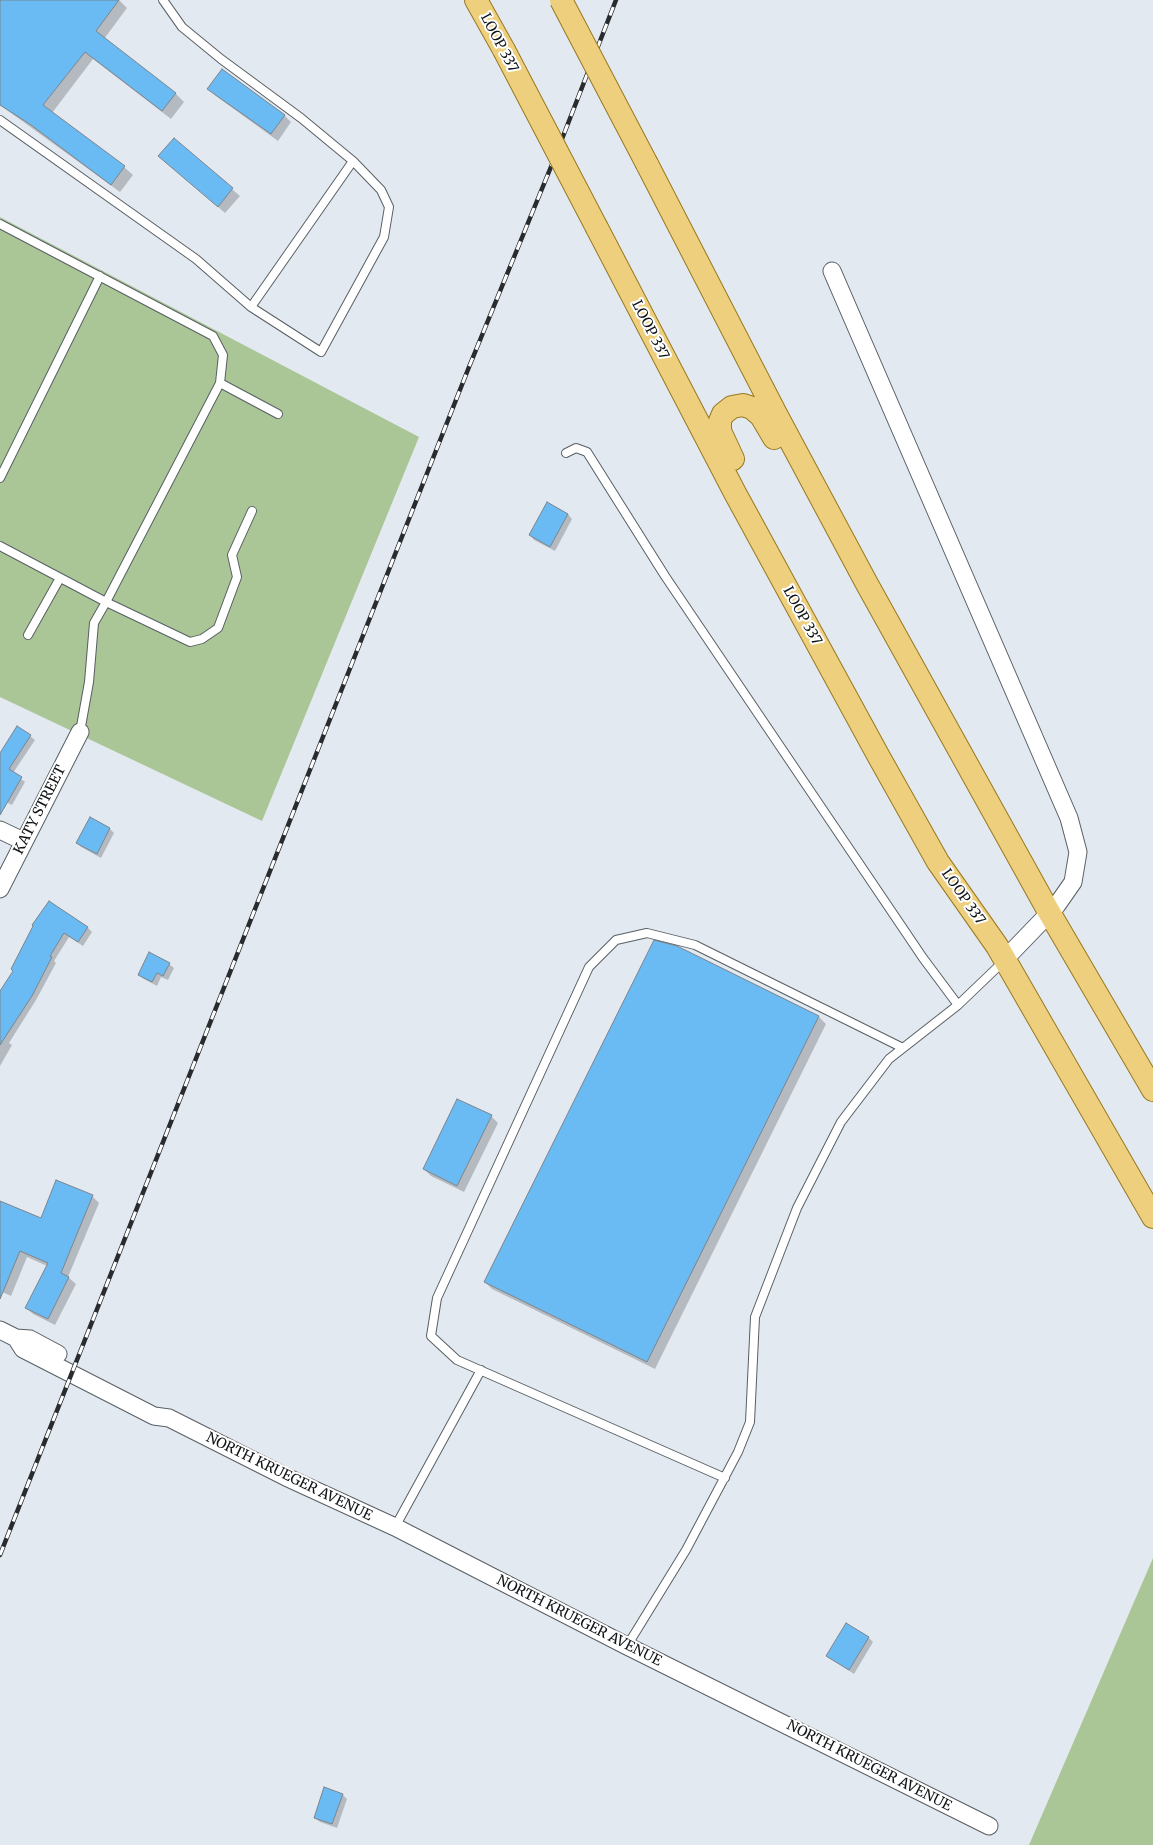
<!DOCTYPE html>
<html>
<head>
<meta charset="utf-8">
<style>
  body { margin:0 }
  canvas { display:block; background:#e2e9f0 }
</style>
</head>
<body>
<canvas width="1153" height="1845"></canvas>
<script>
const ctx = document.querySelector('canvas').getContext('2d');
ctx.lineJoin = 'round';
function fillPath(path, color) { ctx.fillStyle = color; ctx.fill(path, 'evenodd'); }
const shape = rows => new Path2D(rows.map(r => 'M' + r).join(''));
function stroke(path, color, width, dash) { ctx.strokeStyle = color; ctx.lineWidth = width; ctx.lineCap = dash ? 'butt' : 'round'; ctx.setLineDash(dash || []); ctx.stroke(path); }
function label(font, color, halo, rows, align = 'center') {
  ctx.font = font + ' Merriweather,serif'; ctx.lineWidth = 4; ctx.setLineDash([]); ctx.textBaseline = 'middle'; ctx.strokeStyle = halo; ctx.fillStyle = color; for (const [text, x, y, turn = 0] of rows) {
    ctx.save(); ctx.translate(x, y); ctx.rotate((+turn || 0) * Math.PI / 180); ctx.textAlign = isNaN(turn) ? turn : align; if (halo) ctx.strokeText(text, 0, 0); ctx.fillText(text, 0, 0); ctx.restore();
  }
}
const green = shape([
  [0,217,419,437,262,821,0,697],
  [1153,1558,1153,1845,1029,1845]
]);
const shadow = shape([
  [0,0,119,0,127,8,104,39,176,94,184,102,171,119,93,59,52,113,124,167,133,175,120,192,0,105],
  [209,88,284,115,291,122,278,141,216,96],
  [174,139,240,196,225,213,160,156],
  [547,503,568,514,572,519,555,551,534,540,530,535],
  [18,727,35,740,13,773,25,782,12,805,0,799,0,755],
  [90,818,110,829,114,833,101,858,81,847,77,843],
  [34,926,88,928,92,932,83,946,69,937,54,961,56,963,36,1000,9,1043,12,1045,0,1066,0,993,14,971],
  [169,964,174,968,168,980,161,977,157,986,144,979,139,975],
  [819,1017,826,1024,655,1369,492,1289,485,1282],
  [491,1116,498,1123,464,1192,431,1176,424,1169],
  [92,1196,99,1203,68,1277,76,1284,55,1325,33,1314,26,1308,47,1266,27,1257,11,1296,0,1291,0,1202,42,1219],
  [868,1637,873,1642,854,1674,827,1656],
  [342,1794,347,1799,337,1828,320,1822,315,1818]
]);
const building = shape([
  [0,0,119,0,96,31,176,93,162,111,85,52,43,105,125,166,111,185,31,125,0,105,0,0],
  [222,69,285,115,271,134,207,89,222,69],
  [174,138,233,188,218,207,158,156,174,138],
  [547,502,568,514,550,547,529,535,547,502],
  [17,726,31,735,9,769,22,777,0,815,0,753,17,726],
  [90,817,110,828,97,854,76,843,90,817],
  [49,901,88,927,78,942,64,933,50,956,52,957,32,996,0,1045,0,991,13,971,11,969,33,926,32,925,49,901],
  [654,940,677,946,819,1016,647,1362,484,1282,654,940],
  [149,952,170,963,163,976,157,973,152,982,138,975,149,952],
  [457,1099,492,1115,457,1186,423,1169,457,1099],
  [56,1180,93,1195,61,1273,69,1277,48,1319,25,1308,48,1263,20,1251,0,1299,0,1201,41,1218,56,1180],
  [846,1623,869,1637,849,1670,826,1656,846,1623],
  [324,1787,343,1794,332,1824,314,1818,324,1787]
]);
const lane = shape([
  [0,120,196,259,251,307,321,352,384,237,389,207,381,190,353,161,301,118,221,59,182,27,163,0],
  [0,224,213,336,223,355,220,383,106,602,0,546],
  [251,307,353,161],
  [220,383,278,414],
  [566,453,576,448,587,452,665,576,923,958,958,1005],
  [0,478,100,276],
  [28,635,60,578],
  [80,732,89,682,94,623,106,602,190,642,202,639,218,628,237,577,232,555,252,511],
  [725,1478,457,1360,431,1336,437,1298,589,967,616,940,647,933,695,945,903,1048],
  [395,1527,481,1370],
  [627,1646,686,1550,738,1452,750,1422,755,1317,797,1208,841,1122,889,1059,958,1005,1005,960]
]);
const street = shape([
  [832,271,1069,818,1078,852,1073,882,1057,905,1005,959],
  [0,830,23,841],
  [0,889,80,732],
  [0,1330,16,1338,30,1339,58,1354],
  [16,1338,23,1349,154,1416,169,1418,286,1477,395,1527,627,1646,989,1826]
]);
const primary = shape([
  [476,0,504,50],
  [647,164,776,414,867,584,1049,912,1153,1090],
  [597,228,735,493,879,757,938,862,997,946,1153,1217],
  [733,459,720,431,720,421,723,414,732,407,743,405,752,408,761,416,774,438]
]);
const rail = shape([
  [0,1555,469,367,555,157,616,0]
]);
const primaryBridge = shape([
  [561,0,647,164],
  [504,50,597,228]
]);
const streetNames = [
  ["LOOP 337",499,43,62],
  ["LOOP 337",650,330,63],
  ["LOOP 337",802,616,61],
  ["KATY STREET",40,810,-63],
  ["LOOP 337",963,897,55],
  ["NORTH KRUEGER AVENUE",289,1477,26],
  ["NORTH KRUEGER AVENUE",579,1621,27],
  ["NORTH KRUEGER AVENUE",869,1766,27]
];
fillPath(green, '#aac696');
fillPath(shadow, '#0003');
fillPath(building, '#6abaf4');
stroke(building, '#7d848a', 1);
stroke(lane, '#585f64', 10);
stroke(street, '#585f64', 19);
stroke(primary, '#987920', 24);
stroke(lane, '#fff', 8);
stroke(street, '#fff', 17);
stroke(primary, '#edcf7d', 22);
stroke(rail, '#282c2e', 4.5);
stroke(rail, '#fff', 3, [9]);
stroke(primaryBridge, '#987920', 24, []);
stroke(primaryBridge, '#edcf7d', 22);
label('14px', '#111416', '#fff', streetNames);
</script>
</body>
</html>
